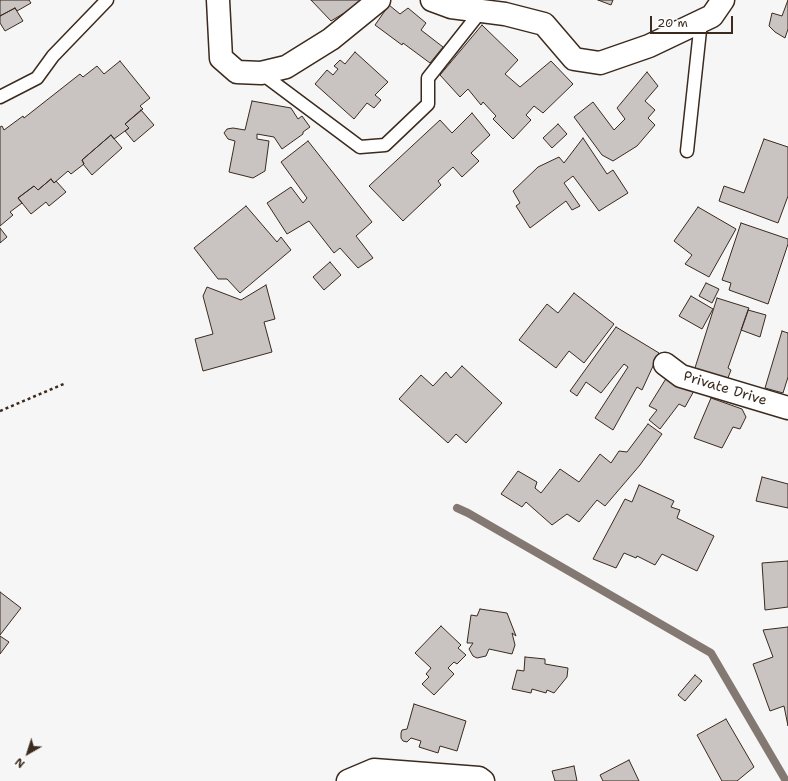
<!DOCTYPE html>
<html>
<head>
<meta charset="utf-8">
<style>
  body { margin:0 }
  #map { position:relative; width:788px; height:781px; overflow:hidden; background:#f7f6f6; font-family:"Shantell Sans",sans-serif }
  canvas { display:block }
  .north { position:absolute; left:8px; top:733px; width:40px; height:40px; -webkit-text-stroke:3px #fff; paint-order:stroke; rotate:219deg; font-size:11px; font-weight:700; line-height:16px; text-align:center; color:#3b2a1e }
  .north::after { content:''; display:block; margin:auto; width:14px; height:18px; background:#3b2a1e; clip-path:polygon(50% 0,100% 100%,50% 72%,0 100%) }
  .scale { position:absolute; left:650px; top:16px; width:83px; height:18px; box-sizing:border-box; border:2px solid #3b2a1e; border-top:0; padding-left:5px; font-size:12px; line-height:14px; white-space:nowrap; color:#3b2a1e; -webkit-text-stroke:3px #fff; paint-order:stroke }
</style>
</head>
<body>
<div id="map">
<canvas width="788" height="781"></canvas>
<div class="north">N</div>
<div class="scale">20 m</div>
</div>
<script>
const ctx = document.querySelector('canvas').getContext('2d');
ctx.lineJoin = 'round';
const shape = rows => new Path2D(rows.map(r => 'M' + r).join(''));
function stroke(path, color, width, dash) { ctx.strokeStyle = color; ctx.lineWidth = width; ctx.lineCap = dash ? 'butt' : 'round'; ctx.setLineDash(dash || []); ctx.stroke(path); }
function fillPath(path, color) { ctx.fillStyle = color; ctx.fill(path, 'evenodd'); }
function label(font, color, halo, rows, align = 'center') {
  ctx.font = font + ' "Shantell Sans",sans-serif'; ctx.lineWidth = 3; ctx.setLineDash([]); ctx.textBaseline = 'middle'; ctx.strokeStyle = halo; ctx.fillStyle = color; for (const [text, x, y, turn = 0] of rows) {
    ctx.save(); ctx.translate(x, y); ctx.rotate((+turn || 0) * Math.PI / 180); ctx.textAlign = isNaN(turn) ? turn : align; if (halo) ctx.strokeText(text, 0, 0); ctx.fillText(text, 0, 0); ctx.restore();
  }
}
const stream = shape([
  [457,508,468,513,711,653,786,781]
]);
const building = shape([
  [0,0,29,0,31,3,17,11,15,8,0,16,0,0],
  [311,0,360,0,354,7,331,21,311,0],
  [598,0,613,0,611,5,598,0],
  [788,0,788,29,785,38,775,32,769,26,772,13,782,16,788,0],
  [389,5,400,14,408,8,426,23,421,30,443,47,430,63,403,43,402,45,375,25,389,5],
  [15,8,23,21,5,31,0,23,0,16,15,8],
  [482,25,518,60,505,74,520,87,551,61,573,84,543,113,534,106,526,115,531,120,513,139,493,119,496,116,483,102,481,105,468,89,460,97,440,75,482,25],
  [355,52,388,82,375,95,381,100,374,108,367,103,354,119,315,84,327,70,333,75,338,69,334,66,340,60,345,64,355,52],
  [120,61,150,98,140,106,143,109,125,124,129,128,114,139,111,135,82,160,84,164,71,174,68,171,54,183,51,179,38,190,34,186,18,198,22,203,10,212,13,215,0,226,0,127,2,126,4,130,23,116,24,118,80,74,83,77,97,66,104,74,120,61],
  [647,72,658,86,645,101,655,110,648,118,655,125,637,146,613,161,602,155,574,117,593,102,614,130,625,119,617,108,647,72],
  [252,101,291,108,298,119,302,116,310,127,303,132,303,134,282,149,274,137,257,134,257,139,269,141,265,171,253,178,229,172,235,141,228,139,224,133,227,129,233,128,245,130,252,101],
  [141,110,154,125,134,142,125,131,129,128,125,124,141,110],
  [472,113,490,135,471,153,479,161,462,177,453,167,438,181,441,185,403,221,369,186,440,120,452,133,472,113],
  [558,124,567,134,552,148,543,138,558,124],
  [111,135,122,148,92,175,83,164,84,164,82,160,111,135],
  [583,138,607,174,613,170,628,193,599,211,573,176,564,183,580,206,572,210,566,201,530,228,516,206,520,203,513,191,538,167,559,157,564,163,583,138],
  [764,139,788,147,788,196,778,223,719,201,724,186,744,193,764,139],
  [308,141,372,222,356,236,373,258,358,268,340,248,334,253,309,221,287,234,267,203,291,187,303,203,307,198,281,162,308,141],
  [51,179,54,183,56,181,66,192,49,206,46,202,31,214,18,198,34,186,38,190,51,179],
  [246,206,277,242,281,237,291,250,240,293,227,279,218,279,194,248,246,206],
  [698,207,736,229,709,277,685,264,692,255,674,241,698,207],
  [741,223,788,239,788,244,768,304,729,290,731,283,722,280,741,223],
  [0,228,7,237,0,243,0,228],
  [330,262,341,275,324,290,313,277,330,262],
  [706,283,719,289,712,303,699,296,706,283],
  [266,285,275,319,264,322,272,352,203,371,195,339,213,334,203,296,207,287,241,300,266,285],
  [574,293,614,324,584,363,569,351,556,368,519,340,547,304,558,313,574,293],
  [691,296,713,309,702,329,679,316,691,296],
  [717,298,749,308,728,368,731,370,726,383,694,371,717,298],
  [748,310,766,315,760,337,741,330,748,310],
  [616,327,659,353,642,390,637,387,613,430,595,418,628,367,624,364,601,393,586,382,577,396,570,391,616,327],
  [782,331,788,333,788,377,783,393,765,388,782,331],
  [462,366,502,403,466,443,456,434,448,443,399,399,421,375,433,386,446,372,451,378,462,366],
  [667,377,695,389,685,407,679,404,660,429,649,420,657,410,649,406,667,377],
  [711,398,742,409,746,417,740,429,733,427,722,448,694,438,711,398],
  [648,424,662,434,640,465,605,506,597,500,579,522,567,514,552,525,526,502,522,507,501,494,518,471,537,482,535,488,541,493,560,469,579,482,600,454,611,463,619,451,627,452,648,424],
  [762,477,788,484,788,508,756,501,762,477],
  [639,485,674,501,671,507,680,510,677,518,714,536,697,571,662,554,655,565,637,556,636,558,624,553,616,568,593,559,625,499,632,502,639,485],
  [788,561,788,607,765,610,762,563,788,561],
  [0,592,21,608,0,635,0,592],
  [480,609,507,613,516,636,512,633,515,645,512,654,489,649,486,656,477,658,473,656,469,649,473,643,467,643,471,615,477,616,480,609],
  [441,626,461,645,458,648,466,655,457,664,454,662,448,668,454,674,434,695,422,684,429,677,426,674,431,668,415,653,441,626],
  [788,627,788,726,784,706,770,711,753,664,773,657,763,630,788,627],
  [0,636,9,642,0,654,0,636],
  [525,657,545,659,545,664,568,668,567,677,554,693,547,690,546,693,532,689,531,693,512,689,517,670,524,671,525,657],
  [695,675,702,681,685,701,678,695,695,675],
  [414,704,466,721,457,751,440,746,438,753,419,747,421,741,411,738,407,742,403,741,401,738,401,733,402,730,407,729,414,704],
  [726,719,754,767,737,781,722,781,697,735,726,719],
  [629,760,639,781,603,781,600,775,629,760],
  [574,766,577,781,555,781,552,771,574,766]
]);
const path = shape([
  [0,411,66,383]
]);
const lane = shape([
  [261,73,360,147,385,145,428,104,428,78,481,11],
  [0,97,37,78,53,56,107,0],
  [687,151,701,21]
]);
const street = shape([
  [218,0,221,58,237,72,261,73,286,67,331,39,379,0],
  [432,0,451,7,505,14,544,24,574,59,600,63,649,46,712,16,723,0],
  [665,364,681,376,788,408],
  [348,781,374,770,479,778,483,781]
]);
const streetNames = [
  ["Private Drive",725,389,17]
];
stroke(stream, '#847972', 8);
fillPath(building, '#c9c3c1');
stroke(building, '#3b2a1e', 1);
stroke(lane, '#3b2a1e', 15);
stroke(street, '#3b2a1e', 25);
stroke(path, '#3b2a1e', 2.5, [3, 3]);
stroke(lane, '#fff', 12);
stroke(street, '#fff', 22);
label('14px', '#3b2a1e', '#fff', streetNames);
</script>
</body>
</html>
